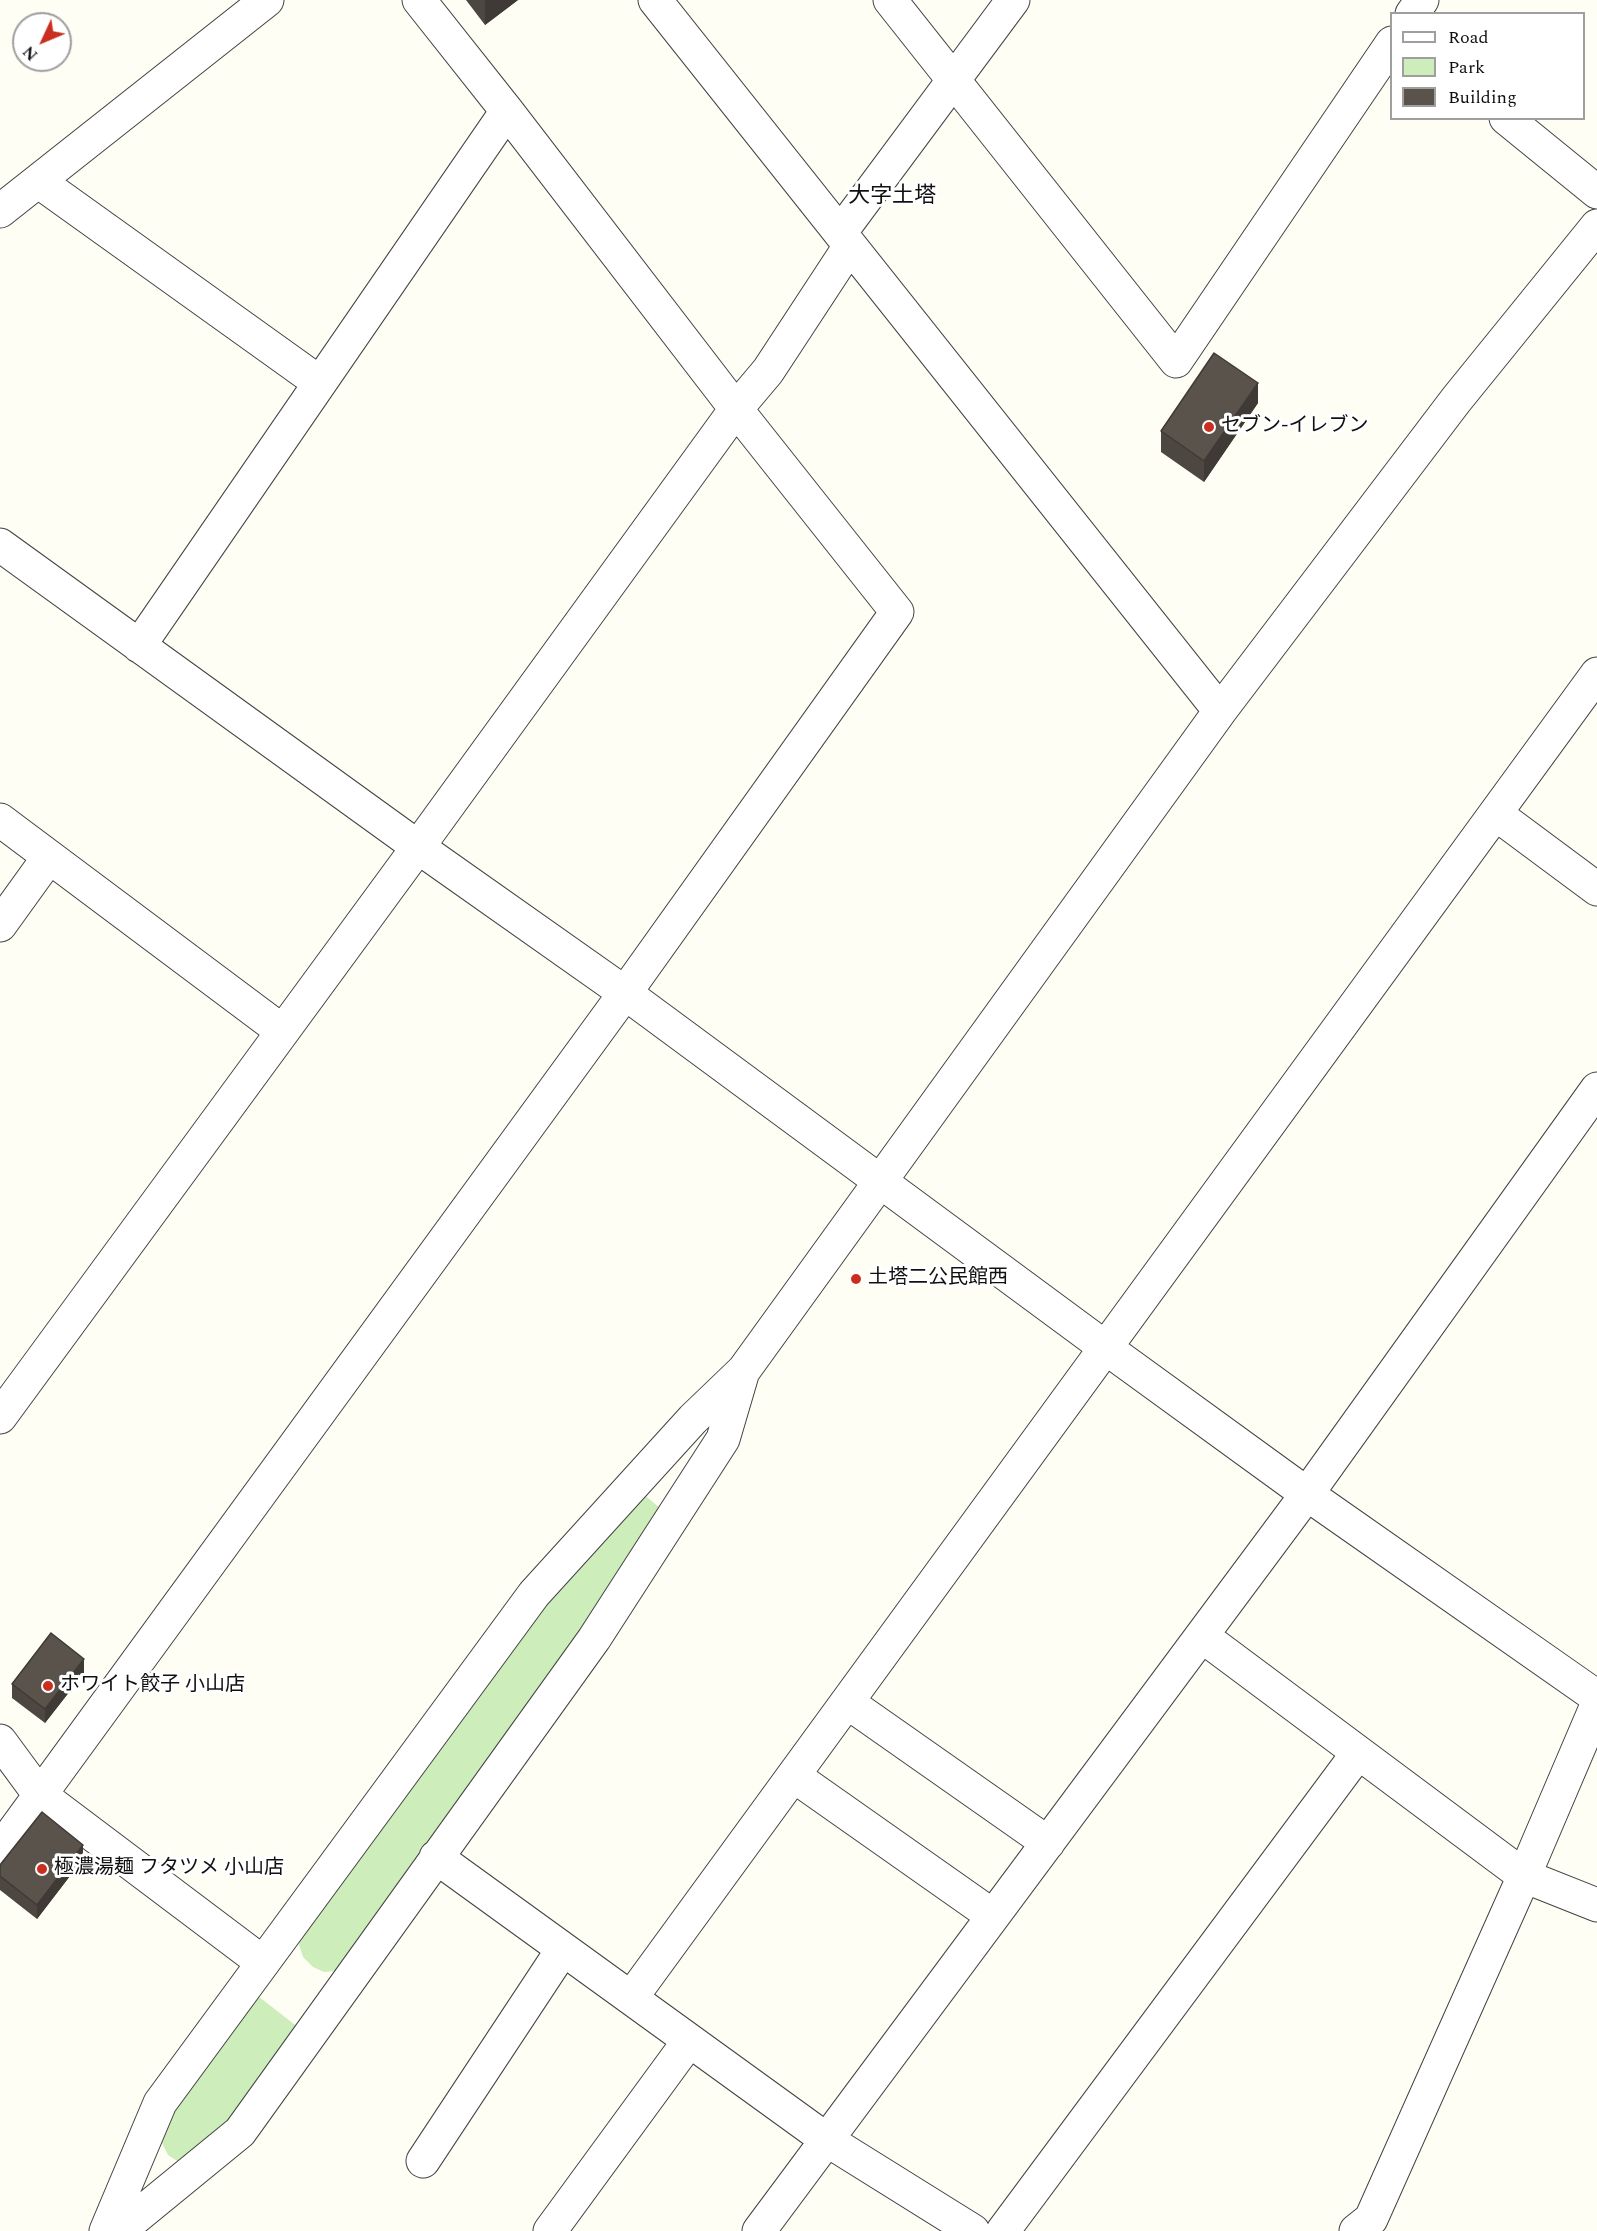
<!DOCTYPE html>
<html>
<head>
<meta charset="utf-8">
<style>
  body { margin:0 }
  #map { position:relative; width:1597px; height:2231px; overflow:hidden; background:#fffef4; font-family:Spectral,serif }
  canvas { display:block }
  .legend { position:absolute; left:1390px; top:12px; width:195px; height:108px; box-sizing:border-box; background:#fff; border:2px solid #9f9f9f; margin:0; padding:8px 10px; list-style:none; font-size:18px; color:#101010 }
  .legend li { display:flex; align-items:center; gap:12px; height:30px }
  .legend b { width:30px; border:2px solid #9f9f9f }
  .north { position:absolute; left:12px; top:12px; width:60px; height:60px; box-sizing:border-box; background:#fff; border:2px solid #9f9f9f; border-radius:50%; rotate:226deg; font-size:16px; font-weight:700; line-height:24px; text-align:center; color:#101010 }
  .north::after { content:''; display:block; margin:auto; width:21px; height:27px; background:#c92e1f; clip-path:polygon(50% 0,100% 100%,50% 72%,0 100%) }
</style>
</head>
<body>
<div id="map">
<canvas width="1597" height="2231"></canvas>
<ul class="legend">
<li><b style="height:8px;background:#fff"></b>Road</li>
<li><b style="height:16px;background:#cdedba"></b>Park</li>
<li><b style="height:16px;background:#5a534c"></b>Building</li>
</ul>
<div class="north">N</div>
</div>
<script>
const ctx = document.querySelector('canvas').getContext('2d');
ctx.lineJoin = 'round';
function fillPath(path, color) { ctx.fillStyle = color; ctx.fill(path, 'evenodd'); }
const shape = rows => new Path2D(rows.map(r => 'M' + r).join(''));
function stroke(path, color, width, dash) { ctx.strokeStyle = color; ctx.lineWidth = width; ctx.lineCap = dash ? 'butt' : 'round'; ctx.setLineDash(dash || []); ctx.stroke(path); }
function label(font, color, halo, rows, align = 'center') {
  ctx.font = font + ' Spectral,"Noto Sans JP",serif'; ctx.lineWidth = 6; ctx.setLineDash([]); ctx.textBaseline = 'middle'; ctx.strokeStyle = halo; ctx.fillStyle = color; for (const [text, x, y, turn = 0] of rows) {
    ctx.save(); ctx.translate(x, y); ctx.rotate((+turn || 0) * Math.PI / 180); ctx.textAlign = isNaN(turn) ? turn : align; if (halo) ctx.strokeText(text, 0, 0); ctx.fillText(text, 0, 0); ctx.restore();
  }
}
const green = shape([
  [640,1491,661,1509,590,1630,346,1970,324,1972,313,1967,303,1957,299,1945,303,1927,550,1593],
  [254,1993,303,2031,235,2121,179,2162,168,2155,160,2139,173,2103]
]);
const minor = shape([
  [655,0,1220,711],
  [890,0,1176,361,1392,43],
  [1412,14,1422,0],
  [1506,118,1597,192],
  [38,181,320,383],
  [0,211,267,0],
  [840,233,1013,0],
  [0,545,418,847,625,993,1106,1348,1307,1494,1597,1697],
  [139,646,507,111],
  [1496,814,1597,889],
  [0,820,282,1031],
  [0,925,49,857],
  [0,1417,418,847,736,409,768,371,850,246],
  [1202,1636,1524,1876,1371,2219,1356,2231],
  [847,1702,1048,1843],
  [1597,1705,1524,1876,1597,1905],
  [0,1741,39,1794,262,1962],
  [794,1776,993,1916],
  [0,1850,625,993,897,612,736,409,507,111,419,0],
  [436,1857,827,2140,973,2231],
  [631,1998,1597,674],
  [423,2161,563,1949],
  [106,2231,160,2103,534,1594,693,1419,744,1370,1220,711,1456,400,1597,226],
  [119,2231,240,2132,594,1639,723,1439,743,1371],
  [550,2231,689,2041],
  [759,2231,1307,1494,1597,1089],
  [1003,2231,1358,1753]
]);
const wall = shape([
  [466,0,518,0,485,25],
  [1258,403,1204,482,1161,452,1161,431],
  [84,1673,45,1723,12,1698,12,1684],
  [83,1859,37,1919,0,1890,0,1865]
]);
const shadedWall = shape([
  [485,0,518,0,485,25],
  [1258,383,1258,403,1204,482,1204,461],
  [84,1659,84,1673,45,1723,45,1709],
  [83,1845,83,1859,37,1919,37,1905]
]);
const building = shape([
  [1214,353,1258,383,1204,461,1161,431,1214,353],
  [51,1633,84,1659,45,1709,12,1684,51,1633],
  [42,1812,83,1845,37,1905,0,1876,0,1865,42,1812]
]);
const markers = [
  [1209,427,6,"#c92e1f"],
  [856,1279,6,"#c92e1f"],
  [48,1686,6,"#c92e1f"],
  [42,1869,6,"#c92e1f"]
];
const poiNames = [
  ["セブン-イレブン",1221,427],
  ["土塔二公民館西",868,1279],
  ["ホワイト餃子 小山店",60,1686],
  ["極濃湯麺 フタツメ 小山店",54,1869]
];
const quarterNames = [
  ["大字土塔",892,198]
];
fillPath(green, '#cdedba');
stroke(minor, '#434343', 35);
stroke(minor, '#fff', 33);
fillPath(wall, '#4d4741');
fillPath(shadedWall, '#3f3a35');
fillPath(building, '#5a534c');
stroke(building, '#3f3a35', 1.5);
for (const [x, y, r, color] of markers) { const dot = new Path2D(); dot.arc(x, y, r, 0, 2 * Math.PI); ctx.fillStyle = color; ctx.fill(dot); stroke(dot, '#fff', 2); }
label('20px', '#101010', '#fff', poiNames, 'left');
label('22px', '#101010', '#fff', quarterNames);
</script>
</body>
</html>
